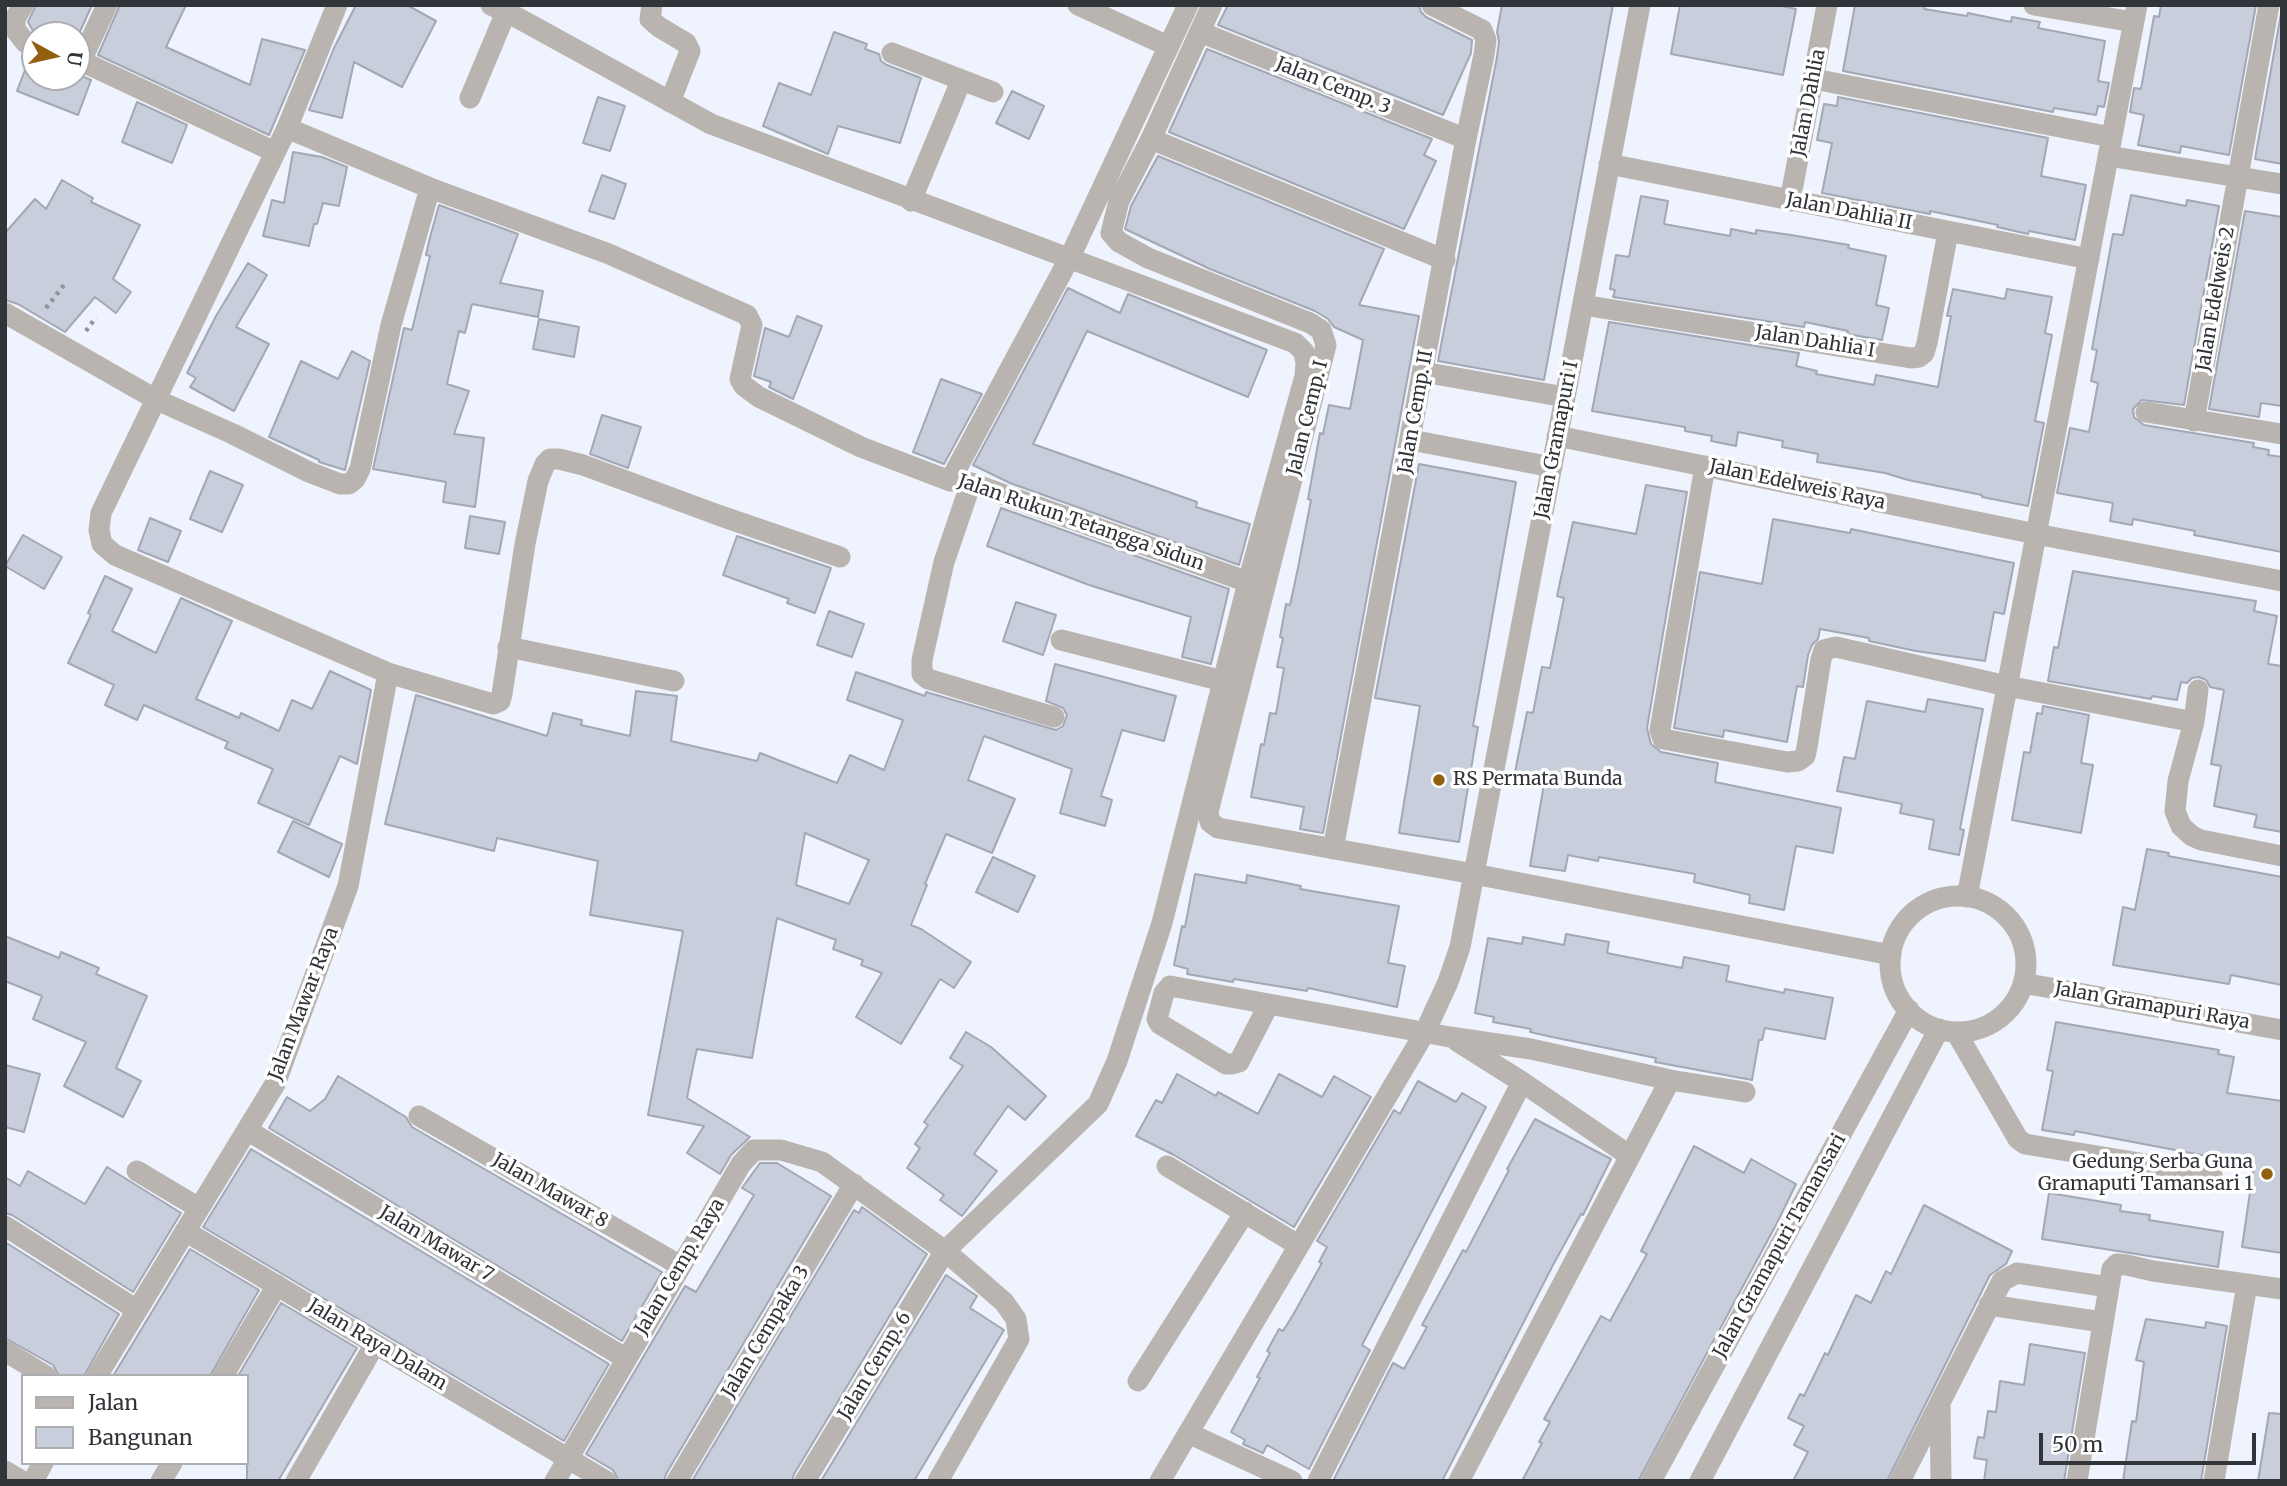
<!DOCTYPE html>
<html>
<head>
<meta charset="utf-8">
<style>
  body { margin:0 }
  #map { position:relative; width:2287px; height:1486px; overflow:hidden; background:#eef3fd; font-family:Merriweather,serif }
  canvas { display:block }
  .frame { position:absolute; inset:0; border:7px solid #313439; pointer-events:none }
  .legend { position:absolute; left:21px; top:1374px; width:228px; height:91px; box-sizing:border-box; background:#fff; border:2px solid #adaeb0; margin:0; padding:9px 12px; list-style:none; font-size:21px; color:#313439 }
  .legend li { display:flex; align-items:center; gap:14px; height:35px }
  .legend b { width:35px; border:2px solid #adaeb0 }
  .north { position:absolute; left:21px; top:21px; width:70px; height:70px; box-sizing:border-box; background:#fff; border:2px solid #adaeb0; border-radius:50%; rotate:98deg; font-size:19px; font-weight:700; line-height:28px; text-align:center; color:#313439 }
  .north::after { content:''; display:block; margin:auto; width:24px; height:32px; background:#936012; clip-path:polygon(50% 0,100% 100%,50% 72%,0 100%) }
  .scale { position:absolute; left:2039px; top:1433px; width:217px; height:32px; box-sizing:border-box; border:4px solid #313439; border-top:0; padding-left:9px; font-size:21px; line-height:24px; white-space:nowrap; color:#313439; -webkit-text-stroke:5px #fff; paint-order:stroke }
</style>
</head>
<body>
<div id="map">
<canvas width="2287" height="1486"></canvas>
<div class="frame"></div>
<ul class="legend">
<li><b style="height:9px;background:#b9b4b0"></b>Jalan</li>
<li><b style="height:19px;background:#c8cedb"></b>Bangunan</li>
</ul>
<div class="north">U</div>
<div class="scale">50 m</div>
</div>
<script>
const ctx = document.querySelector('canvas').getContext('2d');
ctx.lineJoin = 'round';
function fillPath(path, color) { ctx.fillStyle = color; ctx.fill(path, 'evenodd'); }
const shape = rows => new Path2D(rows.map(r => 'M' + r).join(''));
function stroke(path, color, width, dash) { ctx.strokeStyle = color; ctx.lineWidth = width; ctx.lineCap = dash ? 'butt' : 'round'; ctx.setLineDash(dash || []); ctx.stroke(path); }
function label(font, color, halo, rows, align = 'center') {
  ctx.font = font + ' Merriweather,serif'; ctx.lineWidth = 7; ctx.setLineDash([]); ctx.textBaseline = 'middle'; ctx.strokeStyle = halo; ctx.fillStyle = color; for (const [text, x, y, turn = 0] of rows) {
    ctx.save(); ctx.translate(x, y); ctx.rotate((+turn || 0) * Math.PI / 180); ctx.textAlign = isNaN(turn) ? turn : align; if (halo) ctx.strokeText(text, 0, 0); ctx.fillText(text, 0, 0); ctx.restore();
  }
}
const building = shape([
  [36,5,92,5,77,38,77,35,43,35,33,31,28,22,36,5],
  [120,5,186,5,166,47,250,85,262,39,305,50,269,135,98,55,120,5],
  [356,5,407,5,436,21,402,87,354,62,342,118,309,110,334,48,356,5],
  [1228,5,1419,5,1421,12,1426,17,1472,40,1471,53,1443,115,1218,25,1228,5],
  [1502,5,1613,5,1544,380,1438,361,1497,57,1499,41,1497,32,1502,5],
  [1680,5,1777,5,1796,9,1783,75,1671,54,1680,5],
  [1855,5,1925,5,1924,9,1967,16,1968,13,2011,22,2012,17,2040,22,2038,28,2105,41,2098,81,2109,83,2104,107,2098,106,2096,115,2054,108,2053,112,1843,71,1855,5],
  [2161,5,2256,5,2229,155,2181,146,2180,153,2138,145,2144,115,2130,112,2134,88,2141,89,2154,16,2159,17,2161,5],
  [2282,8,2282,164,2255,159,2282,8],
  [834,32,867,44,865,49,879,54,881,61,887,65,921,78,900,143,838,126,828,154,763,126,779,83,811,95,834,32],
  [1207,49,1432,139,1424,155,1436,161,1404,229,1169,132,1207,49],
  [30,57,35,58,35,77,77,77,77,74,91,80,78,115,17,91,30,57],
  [1012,91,1044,106,1029,139,996,123,1012,91],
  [598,97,625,106,610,151,583,143,598,97],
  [1838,97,2048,138,2041,176,2086,185,2075,240,2029,231,2028,234,1997,227,1998,225,1930,211,1930,214,1822,193,1832,143,1817,140,1824,104,1837,106,1838,97],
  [137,102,187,125,172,163,122,142,137,102],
  [293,152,322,157,347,167,339,206,323,203,317,224,314,224,309,246,263,236,272,200,284,203,293,152],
  [1158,156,1384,249,1359,305,1419,316,1323,833,1300,829,1304,807,1251,797,1261,744,1264,745,1270,713,1276,714,1284,668,1277,667,1283,638,1280,637,1286,604,1290,605,1298,568,1311,500,1308,499,1320,433,1323,434,1329,405,1350,409,1363,340,1334,327,1328,319,1315,311,1210,269,1125,229,1131,206,1158,156],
  [602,175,626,184,614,219,589,211,602,175],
  [62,180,93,198,91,202,140,225,113,279,131,292,116,313,95,297,65,332,18,304,5,300,5,233,35,199,46,209,62,180],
  [2131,195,2186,206,2187,200,2219,206,2184,405,2142,400,2133,409,2134,417,2144,425,2254,443,2253,447,2269,450,2268,455,2282,457,2282,552,2194,535,2195,531,2133,519,2132,525,2110,521,2113,503,2057,493,2070,428,2089,432,2098,383,2091,381,2097,350,2092,349,2113,234,2123,235,2131,195],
  [1641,196,1668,201,1664,224,1730,236,1731,229,1756,234,1756,230,1791,235,1849,245,1848,248,1886,256,1876,305,1889,308,1882,340,1847,334,1848,331,1805,322,1804,327,1613,297,1615,290,1610,289,1616,255,1629,257,1641,196],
  [439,205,518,234,500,283,543,291,538,317,472,304,465,333,459,331,447,384,469,391,454,434,484,438,475,507,443,502,446,482,373,469,404,328,412,330,430,256,426,255,429,241,439,205],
  [2245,211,2282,217,2282,406,2261,403,2259,417,2209,409,2245,211],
  [248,263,267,275,236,327,269,344,234,411,190,387,196,378,187,373,216,316,248,263],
  [1068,288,1120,313,1128,294,1267,350,1248,397,1087,331,1033,444,1197,502,1196,507,1250,524,1239,565,1010,483,973,465,1068,288],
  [1953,289,2005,299,2007,289,2052,297,2045,333,2052,335,2035,421,2044,423,2028,506,1982,497,1982,495,1908,480,1885,473,1817,462,1818,454,1782,447,1783,441,1738,432,1736,446,1711,441,1712,436,1685,431,1685,427,1592,411,1609,322,1799,353,1796,366,1817,371,1816,374,1874,385,1876,375,1938,387,1951,316,1947,316,1953,289],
  [797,316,822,326,793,399,769,387,771,382,754,376,765,328,789,337,797,316],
  [539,319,579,327,574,357,533,349,539,319],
  [352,351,370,361,345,470,319,462,319,460,269,437,301,361,338,379,352,351],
  [941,379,982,394,944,464,913,452,941,379],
  [602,415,641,427,628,468,590,454,602,415],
  [1419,464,1516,482,1473,726,1478,727,1459,842,1399,833,1420,706,1375,698,1419,464],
  [210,471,243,485,222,532,190,519,210,471],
  [1646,485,1687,492,1647,728,1651,744,1661,752,1718,763,1715,782,1841,808,1833,853,1796,846,1784,910,1749,903,1750,895,1694,882,1695,874,1599,857,1598,861,1568,855,1565,871,1530,866,1545,778,1515,772,1527,712,1533,713,1542,667,1550,668,1564,598,1557,596,1573,522,1636,534,1646,485],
  [1001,508,1229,589,1211,664,1182,657,1191,617,1089,585,987,546,1001,508],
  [470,516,505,522,499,554,465,548,470,516],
  [150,518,181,531,168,562,138,550,150,518],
  [1773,519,1850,533,1851,529,2014,563,2004,614,1994,612,1985,661,1916,651,1869,641,1869,638,1820,629,1818,639,1812,645,1808,655,1803,687,1797,686,1787,742,1724,730,1723,737,1674,728,1700,572,1762,584,1773,519],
  [23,535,62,557,44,589,5,566,23,535],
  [737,536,831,568,815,613,787,603,789,599,723,575,737,536],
  [2073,571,2256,601,2254,611,2277,616,2268,664,2282,666,2282,832,2254,827,2257,815,2214,806,2221,766,2211,764,2224,690,2210,687,2206,680,2199,677,2192,678,2187,683,2181,682,2177,700,2152,696,2151,699,2048,681,2054,647,2058,648,2073,571],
  [105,576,132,589,112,631,156,653,181,598,232,621,196,699,239,718,241,713,279,731,292,700,312,709,330,671,371,690,357,764,340,756,309,825,258,803,273,769,225,748,228,742,144,705,137,720,105,705,114,685,68,663,91,615,88,613,105,576],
  [1016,602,1056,615,1043,655,1003,641,1016,602],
  [829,611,864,624,852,657,817,645,829,611],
  [1055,664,1176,696,1164,741,1122,730,1101,796,1112,800,1105,826,1060,813,1072,769,984,736,968,780,1015,799,992,853,946,834,925,884,927,885,911,925,921,929,971,962,954,988,940,979,901,1044,856,1017,882,973,861,965,863,960,833,949,836,940,777,918,752,1058,697,1049,694,1062,687,1098,750,1137,731,1155,720,1174,687,1153,704,1126,648,1115,683,931,590,915,598,861,497,838,494,851,385,824,416,695,547,736,553,713,582,720,581,725,630,736,636,691,677,696,671,741,757,761,760,753,837,783,850,755,884,770,903,720,847,700,856,672,925,696,926,692,1056,730,1063,726,1067,715,1063,708,1046,701,1055,664],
  [805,833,869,860,849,904,796,885,805,833],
  [1928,699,1983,709,1960,829,1964,830,1959,855,1929,849,1934,820,1900,813,1902,804,1837,791,1844,757,1855,759,1867,701,1925,712,1928,699],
  [2043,706,2089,715,2081,763,2093,765,2081,833,2012,820,2024,752,2030,753,2037,713,2042,714,2043,706],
  [293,821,342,844,329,877,278,852,293,821],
  [2147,849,2169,853,2168,856,2282,877,2282,985,2231,975,2229,984,2113,965,2123,907,2135,910,2147,849],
  [993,857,1035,876,1018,912,976,892,993,857],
  [1195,874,1246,883,1247,875,1301,886,1300,889,1399,906,1388,963,1405,966,1397,1007,1308,988,1307,991,1234,979,1233,982,1187,974,1188,969,1174,965,1182,926,1185,927,1195,874],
  [1566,934,1609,942,1607,953,1682,968,1684,957,1729,966,1726,981,1784,993,1785,989,1833,998,1825,1039,1765,1028,1762,1040,1759,1040,1752,1080,1655,1062,1656,1058,1552,1037,1530,1032,1531,1029,1493,1022,1494,1017,1475,1013,1488,938,1522,944,1523,937,1564,945,1566,934],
  [5,936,59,958,61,952,99,968,96,974,147,996,116,1068,141,1081,123,1117,64,1086,86,1042,33,1019,42,996,5,981,5,936],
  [2056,1022,2219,1050,2218,1054,2234,1057,2227,1093,2282,1101,2282,1253,2242,1247,2254,1165,2075,1131,2074,1135,2042,1130,2053,1071,2047,1070,2056,1022],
  [966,1032,991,1047,1046,1096,1025,1120,1008,1106,974,1154,997,1171,962,1216,940,1200,944,1195,907,1168,920,1148,915,1144,928,1125,924,1122,963,1066,950,1058,966,1032],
  [5,1065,40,1074,24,1132,5,1127,5,1065],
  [1177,1074,1216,1096,1218,1092,1258,1114,1279,1074,1322,1097,1334,1076,1371,1097,1294,1227,1174,1155,1136,1136,1156,1100,1162,1103,1177,1074],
  [338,1076,406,1117,412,1127,662,1272,622,1341,269,1128,287,1097,310,1111,325,1099,338,1076],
  [1418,1081,1456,1102,1462,1093,1486,1107,1362,1345,1370,1350,1309,1469,1267,1445,1263,1453,1243,1444,1245,1440,1231,1432,1260,1378,1257,1377,1270,1353,1267,1351,1279,1329,1283,1331,1293,1315,1322,1263,1319,1262,1327,1247,1317,1241,1394,1110,1400,1114,1418,1081],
  [1535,1119,1611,1159,1583,1215,1581,1214,1553,1265,1442,1481,1333,1481,1393,1363,1404,1369,1427,1327,1422,1325,1463,1250,1466,1252,1509,1170,1507,1169,1535,1119],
  [1694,1146,1744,1173,1751,1159,1796,1184,1777,1223,1638,1481,1522,1481,1542,1443,1539,1442,1550,1422,1544,1419,1601,1316,1610,1321,1647,1254,1641,1251,1694,1146],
  [251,1149,609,1364,564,1441,203,1227,251,1149],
  [760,1163,777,1163,831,1196,666,1474,664,1481,619,1481,613,1470,586,1454,685,1286,696,1292,754,1195,742,1188,760,1163],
  [107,1167,181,1213,133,1292,12,1215,5,1213,5,1177,20,1186,28,1171,85,1204,107,1167],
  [2049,1193,2121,1205,2120,1211,2150,1215,2149,1220,2223,1232,2218,1267,2042,1239,2049,1193],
  [1924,1205,2012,1251,2006,1264,1990,1275,1887,1481,1793,1481,1808,1452,1794,1445,1804,1426,1788,1418,1800,1394,1804,1396,1825,1353,1828,1355,1856,1295,1871,1303,1886,1271,1891,1274,1924,1205],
  [862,1207,927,1254,794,1474,792,1481,692,1481,854,1210,859,1213,862,1207],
  [5,1242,119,1314,84,1376,59,1376,53,1365,5,1338,5,1242],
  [190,1249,259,1290,210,1376,113,1376,190,1249],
  [946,1275,977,1296,970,1308,1004,1330,914,1481,821,1481,946,1275],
  [281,1303,357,1348,278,1481,247,1481,247,1376,238,1376,281,1303],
  [2146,1319,2205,1328,2206,1322,2227,1326,2201,1481,2123,1481,2132,1421,2136,1422,2144,1362,2136,1360,2146,1319],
  [2030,1344,2085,1353,2064,1481,1984,1481,1987,1460,1974,1458,1978,1437,1984,1438,1988,1411,1996,1412,2000,1381,2024,1385,2030,1344],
  [2269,1413,2282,1414,2282,1481,2258,1481,2269,1413]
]);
const path = shape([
  [46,308,64,285],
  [86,331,96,317]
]);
const minor = shape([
  [23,5,15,19,15,29,25,42,35,45],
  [107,5,81,61,275,152],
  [337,5,287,128,101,513,99,530,102,544,115,555,388,673,493,704,500,701,502,694,525,544,538,481,545,464,550,459,559,459,583,465,718,515,840,557],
  [491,5,518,18,711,124,1295,343,1304,352,1306,363,1305,376,1248,582,1162,923,1117,1061,1098,1104,945,1251,805,1481],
  [652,5,650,19,659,27,686,43,690,51,670,102],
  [1078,5,1168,46],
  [1212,5,1151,139,1119,201,1111,233,1119,242,1148,258,1310,323,1321,330,1326,345,1208,812,1210,822,1218,828,1474,874,1891,955],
  [2034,5,2133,22],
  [1200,32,1466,139],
  [892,53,993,92],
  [1814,79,2111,137],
  [470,98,506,12],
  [287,128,430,188,609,254,747,315,752,325,740,379,744,386,759,397,861,447,950,481,971,483,1248,582],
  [1151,139,1445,260],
  [2108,156,2282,184],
  [1609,164,2089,259],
  [911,201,961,81],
  [1790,201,1827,5],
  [1583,305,1911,358,1919,357,1924,353,1927,343,1948,232],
  [5,313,157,400,233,434,309,472,340,484,349,484,355,479,360,469,391,325,430,188],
  [1423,372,1565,397],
  [2146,412,2282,434],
  [2194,421,2269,5],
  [1557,436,2036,534,2282,581],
  [1411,440,1552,467],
  [1705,466,1660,730,1663,739,1787,762,1798,761,1805,756,1807,747,1821,659,1824,650,1836,647,2007,686,2194,722,2178,781,2175,811,2181,826,2192,836,2201,840,2282,856],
  [950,481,1070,257,1188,5],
  [971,483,944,562,922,660,922,674,928,679,1054,717],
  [1061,640,1223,681],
  [508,647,674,681],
  [2194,722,2198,690],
  [1333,849,1466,139,1484,55,1486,40,1482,30,1432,5],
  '1890 964a68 68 0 1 1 136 0a68 68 0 1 1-136 0Z',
  [1967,897,2137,5],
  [2023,983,2282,1030],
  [1269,1004,1239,1062,1232,1064,1226,1064,1160,1024,1157,1019,1164,993,1170,986,1450,1037,1531,1049,1670,1080,1745,1092],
  [1956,1032,2018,1139,2025,1144,2212,1175],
  [1457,1041,1522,1082,1630,1156],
  [419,1116,681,1266],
  [247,1130,625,1358],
  [1167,1166,1298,1245],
  [137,1171,199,1208],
  [5,1226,137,1310],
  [185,1231,606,1481],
  [1989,1305,2102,1322],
  [5,1351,46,1376],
  [97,1376,275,1084,348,886,388,673],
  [223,1376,277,1285],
  [1138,1381,1245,1212],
  [1940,1404,1941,1481],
  [1188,1433,1292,1481],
  [5,1471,22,1481],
  [33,1481,43,1463],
  [161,1481,172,1463],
  [296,1481,375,1344],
  [555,1481,741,1164,754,1150,781,1150,822,1162,945,1251,1004,1302,1016,1319,1019,1339,938,1481],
  [677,1481,854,1184],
  [1160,1481,1425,1032,1448,982,1460,947,1640,5],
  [1318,1481,1522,1082],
  [1459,1481,1670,1080],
  [1651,1481,1909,1010],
  [1700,1481,1939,1029],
  [1900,1481,2002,1281,2017,1273,2108,1287],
  [2077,1481,2112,1269,2117,1264,2127,1265,2153,1271,2282,1289],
  [2214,1481,2247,1284]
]);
const markers = [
  [1439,780,7,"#936012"],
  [2267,1174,7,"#936012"]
];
const streetNames = [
  ["Jalan Cemp. 3",1333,86,22],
  ["Jalan Dahlia",1809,103,-79],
  ["Jalan Dahlia II",1849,212,11],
  ["Jalan Edelweis 2",2216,299,-80],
  ["Jalan Dahlia I",1815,342,9],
  ["Jalan Cemp. II",1416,412,-80],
  ["Jalan Cemp. I",1308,418,-76],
  ["Jalan Gramapuri I",1557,440,-79],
  ["Jalan Edelweis Raya",1797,485,12],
  ["Jalan Rukun Tetangga Sidun",1081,523,19],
  ["Jalan Mawar Raya",304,1004,-69],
  ["Jalan Gramapuri Raya",2152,1006,10],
  ["Jalan Mawar 8",550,1191,30],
  ["Jalan Mawar 7",436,1244,31],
  ["Jalan Gramapuri Tamansari",1780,1246,-61],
  ["Jalan Cemp. Raya",680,1267,-59],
  ["Jalan Cempaka 3",766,1332,-59],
  ["Jalan Raya Dalam",377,1345,31],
  ["Jalan Cemp. 6",875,1366,-59]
];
const poiNames = [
  ["RS Permata Bunda",1453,780],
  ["Gedung Serba Guna",2253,1163,"right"],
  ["Gramaputi Tamansari 1",2253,1185,"right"]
];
fillPath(building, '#c8cedb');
stroke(building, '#a2a8b4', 2);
stroke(path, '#8f939a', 4.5, [3.5, 5]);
stroke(minor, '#b9b4b0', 21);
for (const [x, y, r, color] of markers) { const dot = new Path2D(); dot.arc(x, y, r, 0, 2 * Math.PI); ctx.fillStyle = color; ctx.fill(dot); stroke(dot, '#fff', 2.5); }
label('19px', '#313439', '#fff', streetNames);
label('19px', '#313439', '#fff', poiNames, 'left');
</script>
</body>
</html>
